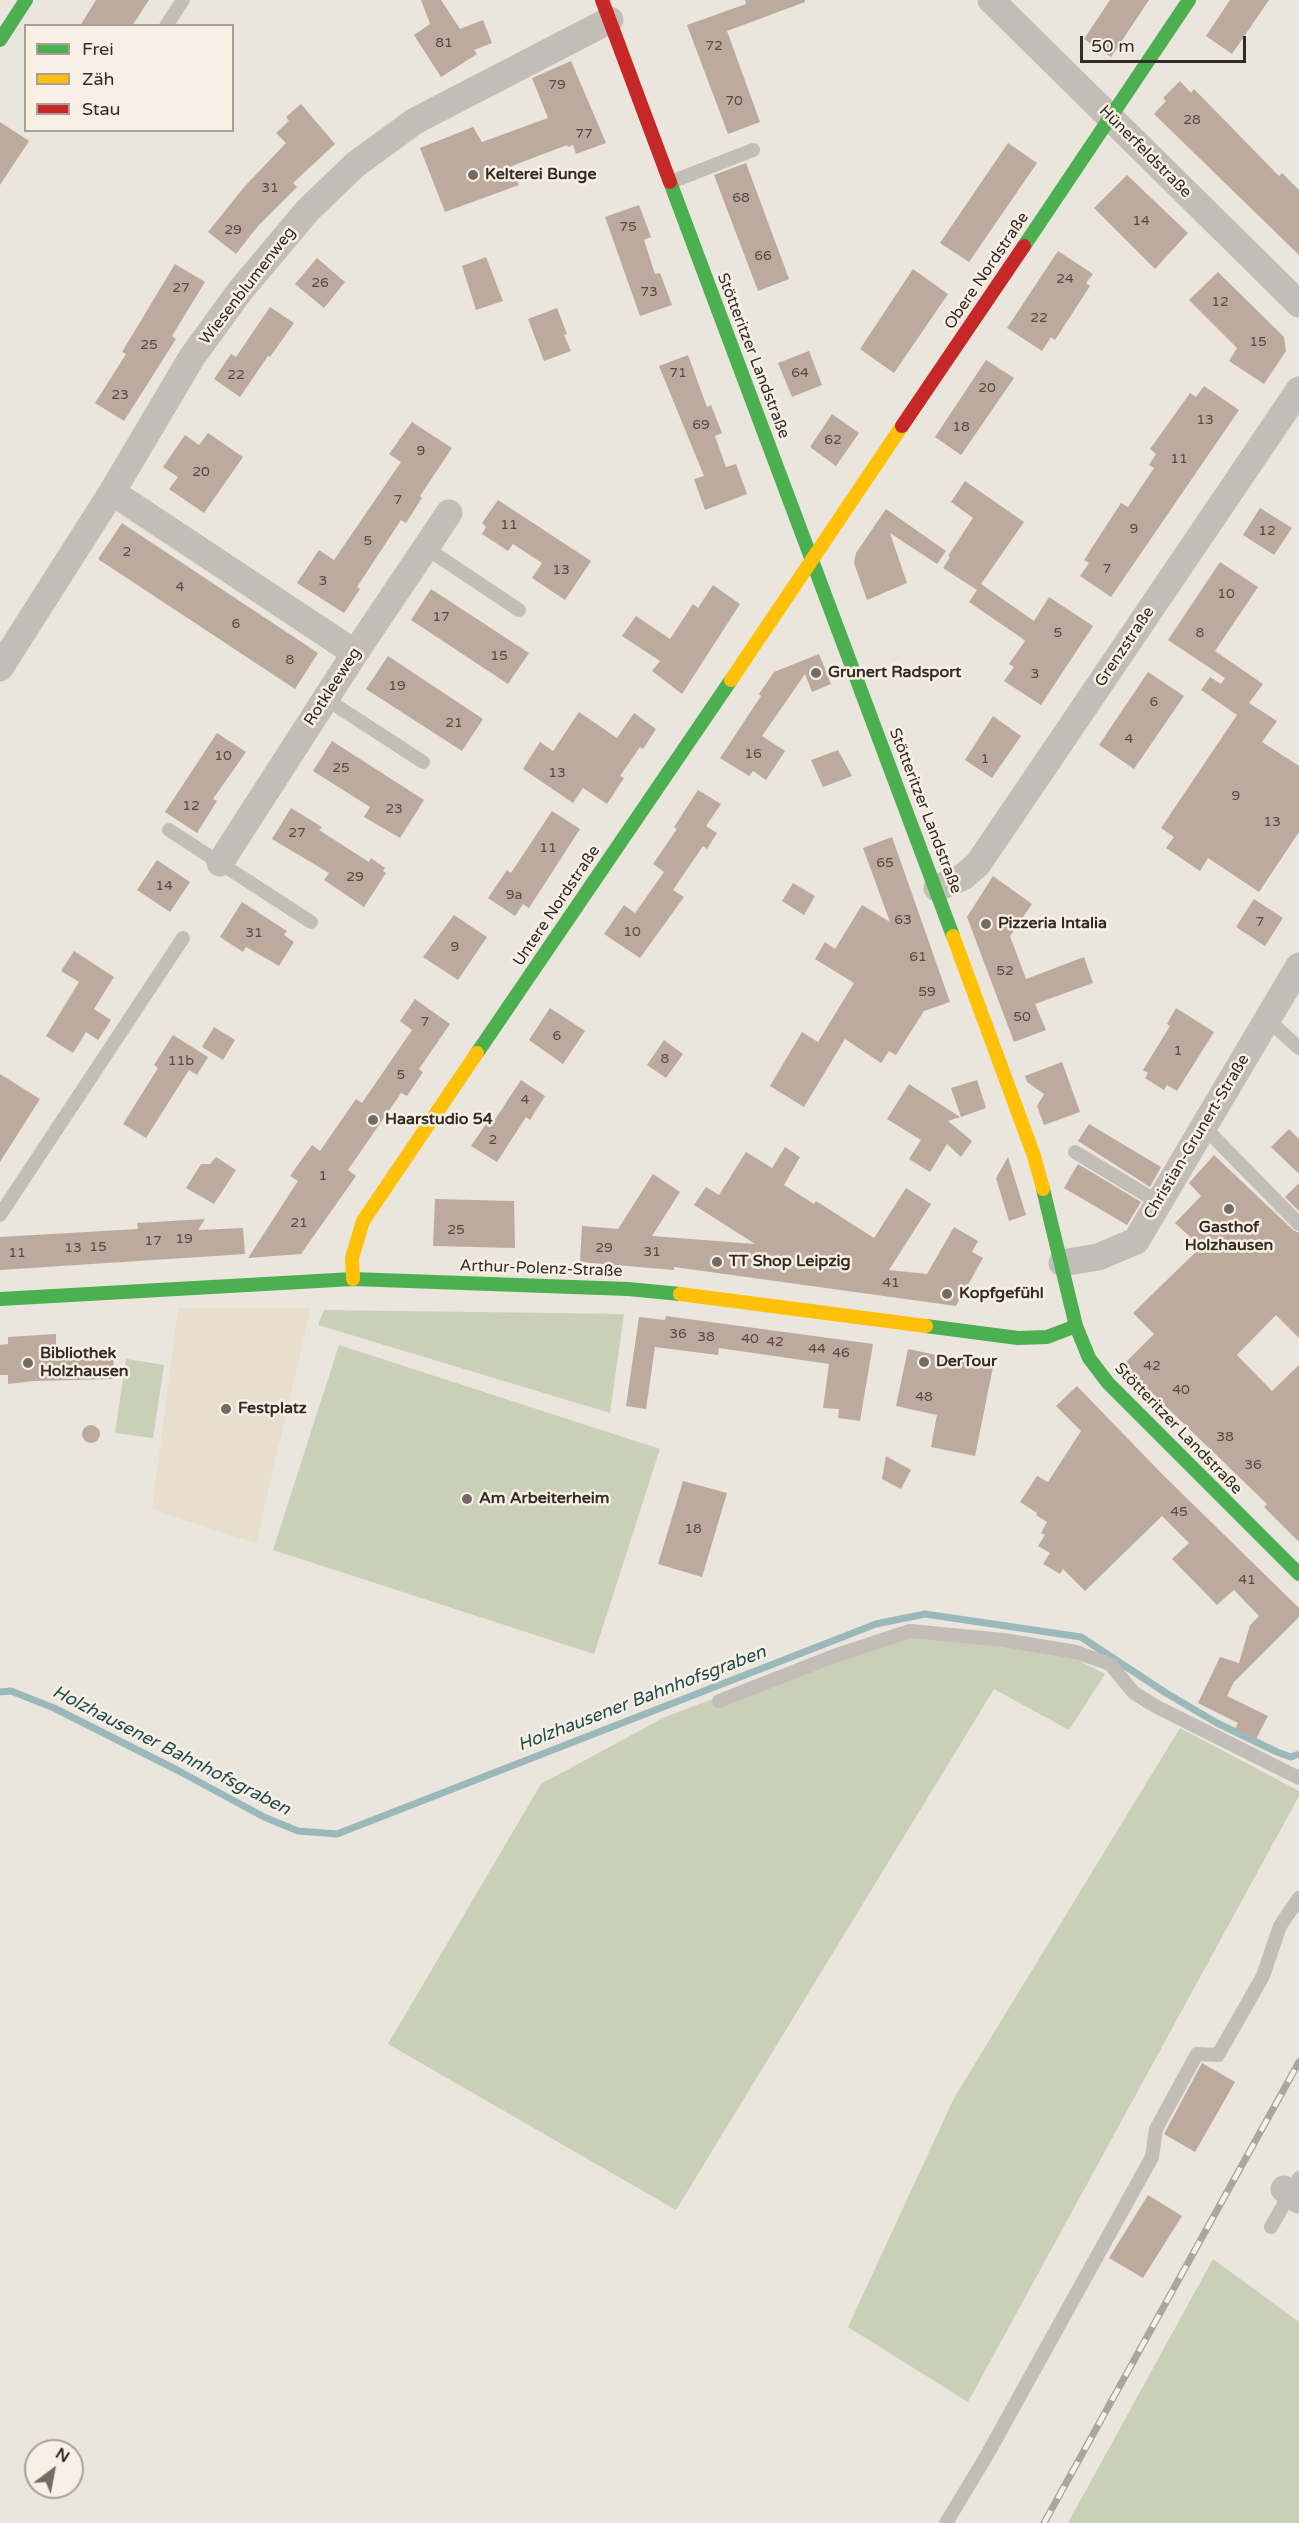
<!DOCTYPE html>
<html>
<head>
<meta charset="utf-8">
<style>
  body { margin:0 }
  #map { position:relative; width:1299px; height:2523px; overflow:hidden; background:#eae5dd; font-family:"Varela Round",sans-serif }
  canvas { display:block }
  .legend { position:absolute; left:24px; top:24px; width:210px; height:108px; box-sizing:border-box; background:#f8f0e4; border:2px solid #a9a198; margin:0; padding:8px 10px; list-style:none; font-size:18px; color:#332b26 }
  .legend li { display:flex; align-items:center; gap:12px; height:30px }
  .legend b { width:30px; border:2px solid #a9a198 }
  .north { position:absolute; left:24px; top:2439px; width:60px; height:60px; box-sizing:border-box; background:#f8f0e4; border:2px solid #a9a198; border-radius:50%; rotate:32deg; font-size:16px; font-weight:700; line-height:24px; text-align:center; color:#332b26 }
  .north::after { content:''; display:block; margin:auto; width:21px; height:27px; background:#736c66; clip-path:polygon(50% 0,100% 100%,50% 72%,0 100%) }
  .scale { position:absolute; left:1080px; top:36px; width:166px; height:27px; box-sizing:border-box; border:3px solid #332b26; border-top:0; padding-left:8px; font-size:18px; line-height:21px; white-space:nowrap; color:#332b26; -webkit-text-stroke:4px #f8f0e4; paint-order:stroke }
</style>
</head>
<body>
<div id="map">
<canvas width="1299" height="2523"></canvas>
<ul class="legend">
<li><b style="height:8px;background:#4caf50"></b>Frei</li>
<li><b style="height:8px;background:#ffc107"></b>Zäh</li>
<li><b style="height:8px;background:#c62828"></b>Stau</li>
</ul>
<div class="north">N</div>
<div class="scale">50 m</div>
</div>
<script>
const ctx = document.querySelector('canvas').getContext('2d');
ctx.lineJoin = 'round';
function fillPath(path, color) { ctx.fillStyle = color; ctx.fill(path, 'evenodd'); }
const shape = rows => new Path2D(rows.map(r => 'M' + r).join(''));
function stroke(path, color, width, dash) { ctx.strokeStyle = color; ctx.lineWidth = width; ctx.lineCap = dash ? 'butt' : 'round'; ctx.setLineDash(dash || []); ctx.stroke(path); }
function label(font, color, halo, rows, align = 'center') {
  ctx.font = font + ' "Varela Round",sans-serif'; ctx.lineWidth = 5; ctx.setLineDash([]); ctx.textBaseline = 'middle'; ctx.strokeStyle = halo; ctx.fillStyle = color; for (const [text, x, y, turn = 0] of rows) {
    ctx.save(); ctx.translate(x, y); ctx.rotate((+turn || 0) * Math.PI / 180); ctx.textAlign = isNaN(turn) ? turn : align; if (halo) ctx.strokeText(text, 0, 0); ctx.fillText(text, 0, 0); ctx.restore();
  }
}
const green = shape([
  [324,1310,624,1314,610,1413,318,1325],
  [339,1345,660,1449,594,1654,273,1550],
  [126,1359,164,1365,153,1438,115,1433],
  [906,1626,1072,1657,1105,1674,1069,1730,994,1689,676,2210,388,2044,541,1784,665,1717],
  [1180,1728,1299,1791,1299,1796,968,2402,848,2327,954,2098],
  [1213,2259,1299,2322,1299,2523,1068,2523]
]);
const plaza = shape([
  [178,1308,311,1308,256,1543,152,1510]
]);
const stream = shape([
  [0,1692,11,1691,54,1708,177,1770,264,1817,298,1831,337,1834,876,1624,925,1614,1081,1637,1166,1693,1217,1723,1277,1752,1291,1757,1299,1754]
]);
const building = shape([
  [96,0,149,0,132,26,80,26],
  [421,0,441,0,460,29,483,20,492,43,474,50,477,54,441,77,414,35,430,24],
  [745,0,805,0,805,2,727,31,760,122,728,134,687,25,746,4],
  [1110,0,1149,0,1111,57,1084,39],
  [1230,0,1269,0,1232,54,1206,36],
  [571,61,606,143,576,154,573,145,568,147,567,145,512,166,519,185,445,212,420,148,473,127,482,142,548,118,532,78],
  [1180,81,1191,93,1194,89,1279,176,1282,173,1299,190,1299,255,1154,114,1166,101,1163,98],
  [301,104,335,144,293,183,297,187,258,226,236,254,208,232,245,186,286,143,276,133,289,121,286,117],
  [0,122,29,141,0,185],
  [1008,143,1037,163,969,262,940,243],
  [746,163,789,279,758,291,714,175],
  [1127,175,1188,233,1155,269,1094,208],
  [639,205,651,237,644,240,655,274,660,273,672,305,640,316,605,217],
  [1058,251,1093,274,1086,283,1090,286,1055,340,1051,337,1042,351,1007,328],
  [486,257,503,301,476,310,462,266],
  [317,258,345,282,324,308,295,284],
  [175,264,205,282,172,336,176,339,124,421,95,403,126,354,122,352],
  [913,269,948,294,894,373,860,349],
  [1218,272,1284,337,1286,351,1264,384,1229,361,1237,348,1189,300],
  [270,307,294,323,270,357,268,356,240,397,214,379,231,354,236,357],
  [557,308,567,334,564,335,571,351,544,361,528,319],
  [809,351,822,385,792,397,778,363],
  [688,355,707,407,711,405,722,433,715,436,726,467,736,464,747,494,705,510,694,479,704,476,659,366],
  [986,360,1014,378,961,455,935,437],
  [1204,386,1239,410,1111,597,1080,576,1089,563,1084,560,1121,503,1128,507,1154,468,1149,465,1156,454,1150,449,1163,431,1190,393,1196,397],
  [832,414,859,433,836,466,810,447],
  [412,422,452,448,420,496,422,498,406,523,401,520,357,587,360,589,344,613,297,583,319,550,334,560,401,462,389,454],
  [208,433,243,457,204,513,169,489,178,477,163,467,185,435,199,445],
  [965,481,1024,522,981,584,1034,621,1049,597,1093,626,1041,705,1004,681,1014,667,1009,664,1025,641,1023,639,969,602,977,590,943,568,950,557,948,556,973,518,951,502],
  [498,500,591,561,565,600,532,578,542,563,513,544,508,551,482,534,486,527,482,523],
  [1260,508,1292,528,1274,555,1243,535],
  [886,509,946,551,937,564,890,533,907,583,867,600,854,563,856,553],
  [122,523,318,653,295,689,98,559],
  [1220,562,1258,587,1215,651,1263,684,1249,703,1277,721,1262,742,1299,766,1299,832,1259,892,1208,858,1200,871,1166,848,1174,837,1161,828,1237,715,1201,690,1210,677,1221,684,1225,678,1168,640],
  [713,585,740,604,682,694,652,671,660,661,622,636,636,616,670,639,693,604,698,608],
  [431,589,529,653,508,684,411,620],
  [819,654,831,684,812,692,805,674,762,736,785,751,766,780,753,771,749,776,720,758,761,696,759,694,774,672],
  [388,656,483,719,462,751,366,689],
  [1148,672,1184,696,1134,769,1099,745],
  [579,712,617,738,634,713,656,729,643,749,640,747,620,776,624,778,607,804,583,788,573,803,523,769,540,742,553,751],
  [993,716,1021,736,992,778,965,760],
  [217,733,246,752,213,799,217,801,197,833,165,812],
  [332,741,424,800,400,838,364,817,370,807,313,771],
  [838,750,852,776,823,787,811,760],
  [698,790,721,804,706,826,717,833,707,849,703,846,673,890,684,897,640,958,604,934,624,905,635,913,664,872,653,864,677,829,674,827],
  [291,808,322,827,319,830,369,862,371,858,385,868,383,871,386,873,364,907,324,880,329,873,272,839],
  [552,811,580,829,529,908,523,904,515,916,488,898,507,870,511,873],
  [892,837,950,1002,924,1011,896,1055,889,1051,881,1063,845,1039,804,1107,770,1086,802,1032,818,1042,854,983,815,959,825,942,835,949,862,905,890,922,863,848],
  [157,860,190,882,170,912,137,890],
  [993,876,1032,904,1010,936,1026,979,1084,957,1093,983,1035,1004,1046,1030,1014,1042,967,917],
  [793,883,815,896,804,915,782,901],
  [1254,899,1283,918,1265,946,1236,927],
  [242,902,287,931,284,935,294,942,279,966,246,947,243,952,220,937],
  [454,915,487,937,458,980,423,957],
  [74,951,114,977,94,1009,111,1020,98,1040,86,1032,73,1053,46,1036,79,982,61,971],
  [415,999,450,1024,419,1069,423,1072,407,1096,401,1093,348,1170,356,1176,301,1254,248,1258,298,1181,290,1176,312,1145,320,1151,356,1099,362,1103,412,1030,400,1021],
  [550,1008,585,1031,563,1064,529,1040],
  [1176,1008,1214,1032,1177,1091,1167,1085,1164,1090,1145,1078,1148,1073,1143,1070,1170,1026,1167,1024],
  [214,1027,235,1040,223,1060,202,1047],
  [173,1035,208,1057,197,1075,189,1070,146,1138,123,1124,158,1068,154,1065],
  [664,1040,683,1054,666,1078,647,1065],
  [1062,1062,1080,1112,1044,1125,1037,1106,1044,1094,1027,1082,1025,1076],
  [0,1074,40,1099,0,1162],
  [521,1080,545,1096,530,1120,526,1117,497,1162,471,1146,490,1118,494,1121],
  [977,1080,986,1108,961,1117,951,1088],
  [909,1084,960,1117,948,1121,972,1141,961,1157,947,1144,930,1172,909,1159,921,1140,887,1119],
  [1089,1124,1161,1167,1150,1187,1078,1141],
  [1289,1129,1299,1139,1299,1174,1271,1147],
  [785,1147,800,1157,784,1185,814,1204,816,1201,874,1238,906,1188,931,1204,889,1270,927,1274,954,1227,978,1241,972,1252,983,1258,956,1306,674,1267,674,1270,580,1262,582,1226,618,1229,653,1174,680,1192,652,1236,755,1244,694,1205,706,1187,719,1195,746,1152,772,1168],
  [1214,1155,1293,1230,1299,1233,1299,1338,1276,1315,1237,1355,1272,1391,1299,1365,1299,1542,1264,1507,1267,1504,1123,1365,1154,1334,1133,1313,1201,1247,1175,1223,1201,1196,1189,1183],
  [216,1157,236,1170,214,1204,186,1188,201,1164,210,1164],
  [1008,1157,1026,1215,1009,1221,996,1178],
  [1078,1164,1141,1202,1127,1225,1064,1188],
  [1299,1183,1299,1211,1285,1197],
  [435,1199,514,1201,515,1248,433,1246],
  [205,1219,198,1230,243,1228,245,1254,0,1270,0,1237,138,1229,137,1223],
  [666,1316,873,1344,860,1421,838,1418,839,1409,823,1408,829,1364,719,1348,718,1355,655,1347,646,1409,626,1406,639,1317,665,1320],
  [56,1334,56,1352,114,1349,113,1379,34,1381,8,1384,8,1375,0,1375,0,1345,8,1344,8,1337],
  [908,1349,993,1367,975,1456,931,1447,937,1415,896,1406],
  [1077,1386,1161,1473,1299,1608,1299,1617,1234,1682,1227,1696,1268,1716,1256,1739,1235,1729,1238,1723,1198,1703,1220,1657,1239,1663,1250,1625,1259,1616,1234,1590,1217,1605,1172,1559,1189,1543,1162,1516,1085,1591,1063,1569,1060,1574,1043,1564,1050,1553,1038,1546,1045,1535,1041,1533,1047,1522,1036,1515,1037,1513,1020,1502,1037,1476,1048,1482,1081,1431,1056,1406],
  '82 1434a9 9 0 1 1 18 0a9 9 0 1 1-18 0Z',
  [886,1456,911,1470,901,1489,882,1479],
  [683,1481,727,1493,702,1577,658,1564],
  [1202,2063,1235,2082,1195,2152,1164,2134],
  [1148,2195,1182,2216,1143,2278,1109,2258]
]);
const lane = shape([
  [166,26,183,0],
  [671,182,753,150],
  [426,548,519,610],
  [326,699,423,762],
  [169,830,311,922],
  [1267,1019,1299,1048],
  [1204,1127,1299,1224],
  [1075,1152,1158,1202],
  [0,1215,183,938],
  [719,1701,834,1656,910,1631,1004,1640,1076,1652,1110,1664,1134,1693,1157,1707,1299,1778],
  [1271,2227,1299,2178],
  [946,2523,987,2455,1152,2157,1156,2129,1197,2054,1218,2055,1263,1976,1280,1926,1299,1898]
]);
const street = shape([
  [991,0,1299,304],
  [112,492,355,653],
  [0,668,112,492,192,357,240,291,308,210,356,164,415,121,610,20],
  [220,863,355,653,449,513],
  [937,888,963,877,978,864,1299,390],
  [1062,1263,1098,1257,1136,1241,1299,966],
  [1284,2189,1299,2200]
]);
const fast = shape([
  [0,40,26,0],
  [670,182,953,936],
  [1024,246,1189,0],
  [477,1053,731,680],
  [1043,1189,1076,1326,1089,1358,1108,1383,1299,1574],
  [0,1299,353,1279,628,1289,680,1294],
  [926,1326,1018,1338,1047,1337,1076,1326]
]);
const slow = shape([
  [731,680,902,426],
  [953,936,1034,1156,1043,1189],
  [353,1279,352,1258,363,1221,477,1053],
  [680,1294,926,1326]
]);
const jam = shape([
  [602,0,670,182],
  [902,426,1024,246]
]);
const rail = shape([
  [1044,2523,1299,2062]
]);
const markers = [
  [473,175,6,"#736c66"],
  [816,673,6,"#736c66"],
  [986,924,6,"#736c66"],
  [373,1120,6,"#736c66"],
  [1229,1209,6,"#736c66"],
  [717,1262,6,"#736c66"],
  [947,1294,6,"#736c66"],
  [924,1362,6,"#736c66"],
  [28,1363,6,"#736c66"],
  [226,1409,6,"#736c66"],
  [467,1499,6,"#736c66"]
];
const numberNames = [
  ["81",444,43],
  ["72",714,46],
  ["79",557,85],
  ["70",734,101],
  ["28",1192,120],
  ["77",584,134],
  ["31",270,188],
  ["68",741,198],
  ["14",1141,221],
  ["75",628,227],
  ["29",233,230],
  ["66",763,256],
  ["24",1065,279],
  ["26",320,283],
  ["27",181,288],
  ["73",649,292],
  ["12",1220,302],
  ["22",1039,318],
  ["15",1258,342],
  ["25",149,345],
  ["71",678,373],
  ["64",800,373],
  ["22",236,375],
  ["20",987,388],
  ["23",120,395],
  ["13",1205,420],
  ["69",701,425],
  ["18",961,427],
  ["62",833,440],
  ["9",421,451],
  ["11",1179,459],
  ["20",201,472],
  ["7",398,500],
  ["11",509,525],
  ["9",1134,529],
  ["12",1267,531],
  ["5",368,541],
  ["2",127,552],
  ["7",1107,569],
  ["13",561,570],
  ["3",323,581],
  ["4",180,587],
  ["10",1226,594],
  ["17",441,617],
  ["6",236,624],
  ["5",1058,633],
  ["8",1200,633],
  ["15",499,656],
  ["8",290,660],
  ["3",1035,674],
  ["19",397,686],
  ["6",1154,702],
  ["21",454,723],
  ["4",1129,739],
  ["16",753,754],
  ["10",223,756],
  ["1",985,759],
  ["25",341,768],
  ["13",557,773],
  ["9",1236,796],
  ["12",191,806],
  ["23",394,809],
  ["13",1272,822],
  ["27",297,833],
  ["11",548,848],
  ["65",885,863],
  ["29",355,877],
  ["14",164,886],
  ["9a",514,895],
  ["63",903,920],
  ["7",1260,922],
  ["10",632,932],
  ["31",254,933],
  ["9",455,947],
  ["61",918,957],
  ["52",1005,971],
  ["59",927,992],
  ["50",1022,1017],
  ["7",425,1022],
  ["6",557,1036],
  ["1",1178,1051],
  ["8",665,1059],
  ["11b",181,1061],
  ["5",401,1075],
  ["4",525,1100],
  ["2",493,1140],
  ["1",323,1176],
  ["21",299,1223],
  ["25",456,1230],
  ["19",184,1239],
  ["17",153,1241],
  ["15",98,1247],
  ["13",73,1248],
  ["29",604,1248],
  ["31",652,1252],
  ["11",17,1253],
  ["41",891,1283],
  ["36",678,1334],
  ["38",706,1337],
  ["40",750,1339],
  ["42",775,1342],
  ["44",817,1349],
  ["46",841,1353],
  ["42",1152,1366],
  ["40",1181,1390],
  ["48",924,1397],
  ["38",1225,1437],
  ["36",1253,1465],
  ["45",1179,1512],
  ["18",693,1529],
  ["41",1247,1580]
];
const streetNames = [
  ["Hünerfeldstraße",1145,152,45],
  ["Obere Nordstraße",987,271,-56],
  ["Wiesenblumenweg",248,286,-52],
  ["Stötteritzer Landstraße",753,356,69],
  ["Grenzstraße",1125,647,-56],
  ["Rotkleeweg",333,687,-57],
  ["Stötteritzer Landstraße",925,811,69],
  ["Untere Nordstraße",557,906,-56],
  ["Christian-Grunert-Straße",1197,1137,-59],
  ["Arthur-Polenz-Straße",541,1269,2],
  ["Stötteritzer Landstraße",1178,1429,46]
];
const poiNames = [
  ["Kelterei Bunge",485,175],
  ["Grunert Radsport",828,673],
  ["Pizzeria Intalia",998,924],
  ["Haarstudio 54",385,1120],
  ["Gasthof",1229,1228,"center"],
  ["Holzhausen",1229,1246,"center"],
  ["TT Shop Leipzig",729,1262],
  ["Kopfgefühl",959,1294],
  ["Bibliothek",40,1354],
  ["Holzhausen",40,1372],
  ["DerTour",936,1362],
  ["Festplatz",238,1409],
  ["Am Arbeiterheim",479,1499]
];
const waterNames = [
  ["Holzhausener Bahnhofsgraben",642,1699,-21],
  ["Holzhausener Bahnhofsgraben",171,1751,27]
];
fillPath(green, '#cacfb8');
fillPath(plaza, '#e8decd');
stroke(stream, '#9bb9ba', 7);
fillPath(building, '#bdaa9f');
stroke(lane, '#c2bdb7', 14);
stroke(street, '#c2bdb7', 27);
stroke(fast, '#4caf50', 14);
stroke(slow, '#ffc107', 14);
stroke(jam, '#c62828', 14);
stroke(rail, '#aaa5a1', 7);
stroke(rail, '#f8f0e4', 4.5, [14]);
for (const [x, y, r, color] of markers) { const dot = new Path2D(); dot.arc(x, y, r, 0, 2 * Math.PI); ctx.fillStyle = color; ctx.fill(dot); stroke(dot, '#f8f0e4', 2); }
label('14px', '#564b44', null, numberNames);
label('16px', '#332b26', '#f8f0e4', streetNames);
label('bold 16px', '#332b26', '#f8f0e4', poiNames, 'left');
label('italic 18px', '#1e4b52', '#f8f0e4', waterNames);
</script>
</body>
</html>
